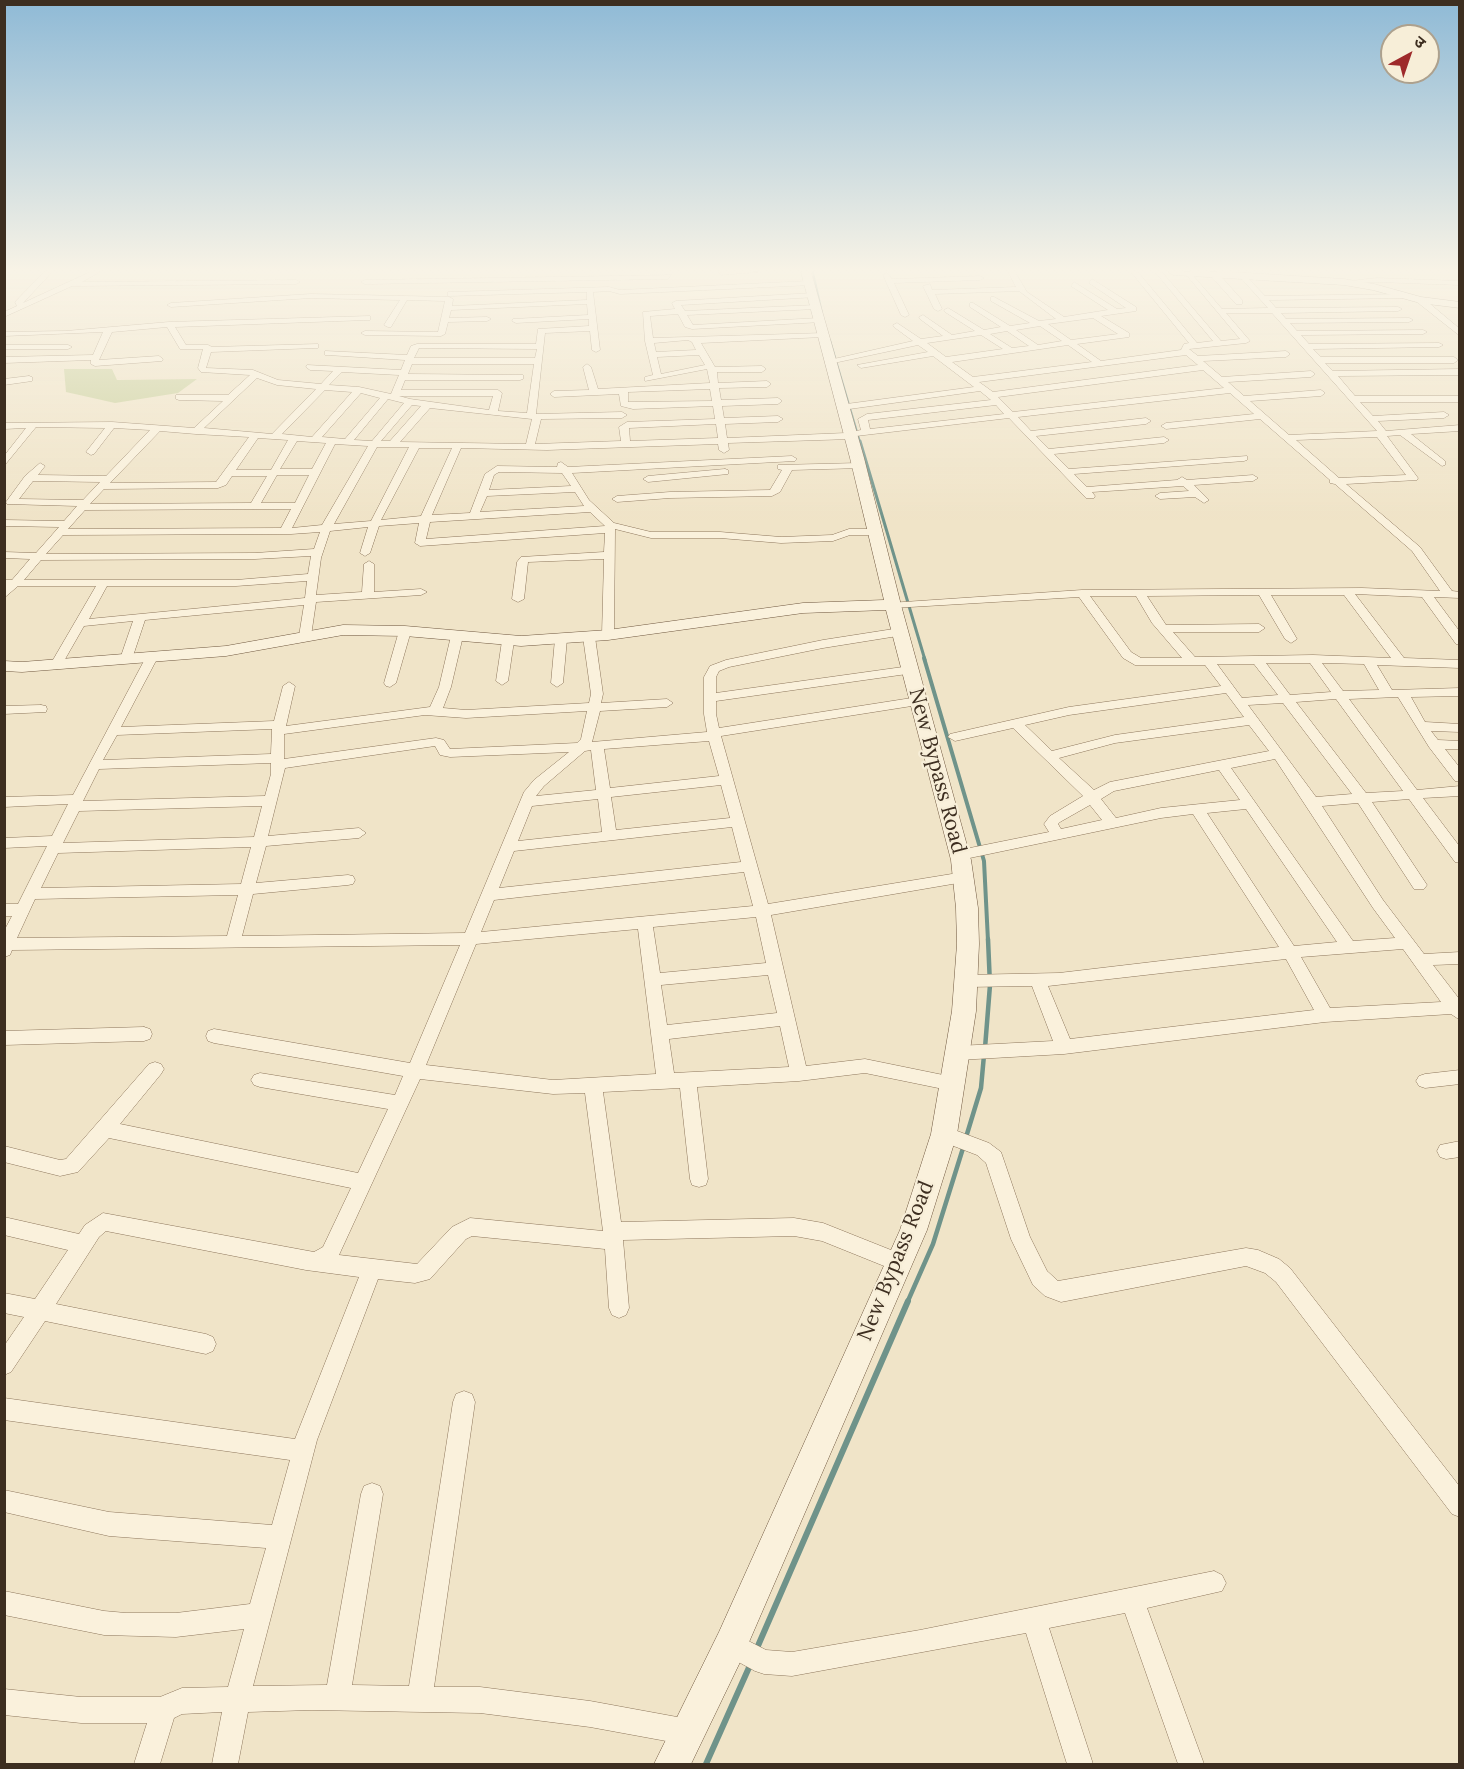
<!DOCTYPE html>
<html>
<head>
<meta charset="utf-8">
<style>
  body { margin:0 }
  #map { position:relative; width:1464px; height:1769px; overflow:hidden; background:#f0e4c8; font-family:Lora,"Noto Sans Devanagari",serif }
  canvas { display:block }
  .frame { position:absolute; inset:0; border:6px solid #3d2e20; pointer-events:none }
  .north { position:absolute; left:1380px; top:24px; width:60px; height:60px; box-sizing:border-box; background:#f7eed8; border:2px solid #ada18e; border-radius:50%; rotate:40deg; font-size:16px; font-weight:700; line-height:24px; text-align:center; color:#3d2e20 }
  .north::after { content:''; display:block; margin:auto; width:21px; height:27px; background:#9e2a2b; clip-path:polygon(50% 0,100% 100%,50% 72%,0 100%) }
</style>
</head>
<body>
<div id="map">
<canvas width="1464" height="1769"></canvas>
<div class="frame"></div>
<div class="north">उ</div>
</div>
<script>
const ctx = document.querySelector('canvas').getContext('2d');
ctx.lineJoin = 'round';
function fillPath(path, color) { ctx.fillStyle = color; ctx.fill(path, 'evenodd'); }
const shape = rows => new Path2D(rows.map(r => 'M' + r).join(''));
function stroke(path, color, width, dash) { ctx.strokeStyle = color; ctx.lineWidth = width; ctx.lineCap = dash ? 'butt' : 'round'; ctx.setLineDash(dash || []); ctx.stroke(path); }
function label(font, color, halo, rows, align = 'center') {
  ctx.font = font + ' Lora,serif'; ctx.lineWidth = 4.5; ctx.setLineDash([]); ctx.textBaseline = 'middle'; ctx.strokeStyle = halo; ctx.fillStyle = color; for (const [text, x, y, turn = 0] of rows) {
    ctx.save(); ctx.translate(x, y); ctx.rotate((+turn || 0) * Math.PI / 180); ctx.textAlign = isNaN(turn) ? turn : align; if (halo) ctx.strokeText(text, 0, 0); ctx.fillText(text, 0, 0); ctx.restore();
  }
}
const green = shape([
  [64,369,112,369,117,380,197,379,178,393,115,403,66,392]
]);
const streamFar4 = shape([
  [813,272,822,313],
  [830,340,860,442]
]);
const streamFar3 = shape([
  [860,441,925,660]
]);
const streamFar2 = shape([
  [924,658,984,861,988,941]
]);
const streamFar1 = shape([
  [985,1048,990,985,988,939],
  [967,1134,981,1088,984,1055],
  [907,1303,933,1244,964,1145]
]);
const stream = shape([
  [757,1648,908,1301],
  [706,1764,751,1663]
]);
const street = shape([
  [44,272,52,272,23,303,90,272,100,272,82,282,296,280,300,282,296,284,72,286,4,317,4,312,17,306,15,302,44,272],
  [718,272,758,272,721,275,718,272],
  [1008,272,1015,272,1027,292,1064,317,1108,310,1071,286,1074,282,1117,309,1126,308,1089,283,1092,279,1136,307,1136,311,1101,316,1129,333,1129,337,1077,344,1101,361,1181,350,1184,344,1189,343,1131,272,1138,272,1197,343,1213,341,1155,272,1162,272,1221,341,1240,339,1184,272,1190,272,1222,309,1268,308,1240,277,1243,273,1265,296,1408,294,1409,296,1405,298,1269,300,1276,308,1398,307,1402,309,1398,311,1281,313,1286,319,1409,318,1413,320,1409,322,1290,323,1297,331,1423,330,1427,332,1423,334,1301,335,1309,344,1439,343,1443,345,1439,347,1313,349,1321,357,1454,357,1458,360,1454,363,1325,363,1333,371,1460,369,1460,375,1338,376,1355,396,1460,396,1460,402,1360,402,1373,416,1444,412,1449,415,1444,418,1378,421,1386,431,1460,425,1460,431,1411,434,1445,461,1445,465,1442,466,1400,435,1387,436,1418,478,1417,480,1346,484,1420,547,1452,591,1460,592,1460,598,1434,597,1460,632,1460,644,1456,644,1422,597,1355,594,1404,658,1460,660,1460,668,1377,665,1392,690,1460,688,1460,696,1411,697,1425,722,1460,724,1460,732,1431,731,1438,740,1460,741,1460,749,1445,749,1460,768,1460,782,1455,781,1429,747,1398,697,1349,699,1417,790,1460,786,1460,796,1423,798,1460,847,1460,863,1455,862,1409,799,1372,802,1427,885,1424,889,1414,889,1358,803,1322,806,1383,900,1424,954,1460,952,1460,964,1433,965,1460,1000,1460,1020,1451,1014,1325,1022,1064,1054,958,1060,952,1058,949,1053,952,1048,958,1046,1053,1041,1032,986,965,987,959,985,957,981,959,977,965,975,1059,973,1279,947,1193,814,1161,818,960,860,953,855,960,850,1049,832,1044,824,1050,816,1083,796,1013,728,955,741,948,737,950,734,1069,707,1221,686,1205,665,1135,665,1123,658,1079,597,893,608,889,607,889,603,1082,590,1362,588,1440,591,1412,551,1335,484,1330,483,1330,480,1260,419,1166,429,1161,426,1166,423,1254,414,1230,393,1018,417,1031,431,1146,418,1151,421,1146,424,1036,436,1049,449,1164,437,1169,440,1164,443,1054,454,1069,469,1247,456,1247,460,1244,461,1074,474,1087,487,1177,480,1182,477,1187,480,1253,475,1258,478,1253,481,1194,485,1209,500,1204,503,1195,497,1160,499,1155,496,1160,493,1189,491,1183,486,1092,492,1095,496,1094,498,1086,498,1009,418,856,436,851,439,728,443,729,450,724,453,719,450,718,444,547,450,461,448,432,515,470,513,485,474,497,466,557,467,558,463,561,462,568,467,792,456,797,459,795,461,572,473,589,500,614,523,651,532,720,532,781,537,832,535,849,529,875,529,880,532,875,535,850,535,833,541,781,543,720,538,651,538,615,529,614,635,608,639,602,635,604,559,528,562,524,599,518,602,512,599,517,562,521,557,604,552,605,533,420,546,415,543,419,523,379,526,370,553,365,556,360,553,368,527,330,531,321,558,316,595,362,592,364,564,369,561,374,564,374,592,421,589,427,592,421,595,316,602,311,636,305,640,299,636,304,605,145,620,132,659,126,663,120,659,133,621,84,626,60,668,56,669,50,665,96,586,18,586,4,598,4,580,12,580,30,559,4,558,4,552,36,553,59,527,4,526,4,520,64,521,77,506,7,504,6,502,25,476,40,463,45,466,38,475,106,476,150,430,114,428,94,454,91,455,86,452,105,428,36,427,4,466,4,456,26,428,4,429,4,423,112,422,194,428,223,401,179,400,176,399,176,395,228,395,250,375,201,372,198,368,203,349,180,349,167,327,112,332,99,360,159,356,163,359,162,361,95,366,91,364,91,360,4,363,4,357,93,355,103,332,4,336,4,332,66,331,169,322,370,316,370,320,367,320,175,327,186,345,208,345,212,347,318,344,318,348,315,348,211,352,206,368,253,370,278,380,321,384,333,371,310,370,306,367,307,365,401,370,405,360,328,355,325,355,325,351,407,355,411,346,417,344,536,344,538,329,589,326,589,319,516,323,512,321,513,319,588,315,587,304,451,310,449,318,487,317,491,319,487,321,448,322,445,334,441,336,365,335,361,333,365,331,438,332,445,301,407,300,391,327,388,327,384,325,400,300,311,298,171,307,167,305,171,303,311,294,449,297,453,299,452,306,587,300,587,292,448,296,448,292,451,292,609,287,620,290,809,281,812,285,620,294,609,291,593,292,600,350,596,352,592,350,590,331,545,333,536,414,622,412,627,415,622,418,541,419,535,444,621,441,619,427,627,422,715,419,713,406,633,409,621,406,619,394,554,397,550,394,554,391,589,390,583,367,587,364,591,367,598,389,710,383,707,369,645,381,645,377,653,375,645,341,643,312,675,309,672,303,676,301,813,293,817,295,816,297,681,305,685,311,816,305,820,307,816,309,687,315,693,325,819,318,822,318,822,322,692,329,685,327,678,314,650,316,653,338,825,333,825,337,822,337,701,343,715,367,762,366,766,369,762,372,717,372,718,383,767,381,771,384,767,387,719,388,721,400,778,398,782,401,778,404,722,406,724,418,778,416,783,419,778,422,725,424,727,438,846,433,861,430,858,419,867,414,991,400,980,391,842,410,837,407,839,405,974,387,933,356,861,368,857,365,928,352,918,345,829,364,825,361,913,341,894,327,893,325,897,323,921,339,943,336,920,319,919,317,923,315,952,335,975,331,945,312,944,310,948,308,984,330,1001,327,970,307,970,303,973,303,1010,326,1030,323,991,301,991,297,994,297,1039,321,1056,319,1019,291,935,294,942,309,938,311,934,309,923,286,930,284,932,290,1016,287,1008,272],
  [1226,313,1272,313,1377,431,1289,435,1250,401,1321,396,1325,393,1321,390,1244,396,1228,382,1311,377,1315,374,1311,371,1222,377,1203,361,1286,357,1290,354,1286,351,1198,356,1189,349,1246,343,1250,341,1226,313],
  [1093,318,1118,334,1071,340,1048,324,1093,318],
  [1040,326,1062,341,1038,345,1016,330,1040,326],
  [1007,331,1029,346,1012,348,990,334,1007,331],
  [981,335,1003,349,946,357,927,343,981,335],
  [688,340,692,342,696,350,656,352,654,343,688,340],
  [1068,345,1092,362,973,377,952,362,1068,345],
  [419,348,537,349,535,358,414,358,419,348],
  [699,355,705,365,661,374,657,357,699,355],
  [1186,355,1198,365,993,392,979,382,1186,355],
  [412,364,534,364,527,413,498,411,502,393,498,390,401,390,405,380,520,380,523,379,523,375,408,374,412,364],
  [1203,370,1224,388,1013,412,998,397,1203,370],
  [342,372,399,375,391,394,359,387,329,385,342,372],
  [257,378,277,385,316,389,272,434,204,428,257,378],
  [710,389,712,401,628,402,628,392,710,389],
  [325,390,352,392,312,437,282,434,325,390],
  [361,393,380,398,345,439,322,437,361,393],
  [399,396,493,396,489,410,410,399,399,396],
  [388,399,404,403,372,441,354,440,388,399],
  [412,405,421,406,390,441,381,441,412,405],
  [996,405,1004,414,870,429,868,420,996,405],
  [430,408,532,419,526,444,400,442,430,408],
  [716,424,718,438,630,441,629,428,716,424],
  [160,431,196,434,249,437,216,482,110,483,160,431],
  [1377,437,1406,475,1339,478,1296,440,1377,437],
  [258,438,288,440,271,470,236,470,258,438],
  [297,441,326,443,312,469,280,469,297,441],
  [335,444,368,446,322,525,292,528,335,444],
  [377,447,409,447,371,521,334,524,377,447],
  [419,448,452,448,421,516,381,520,419,448],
  [499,472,562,473,571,486,489,490,494,475,499,472],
  [277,475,309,475,295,503,261,503,277,475],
  [232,476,267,476,251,503,90,504,104,489,218,488,226,485,232,476],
  [33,481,100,482,83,500,19,499,33,481],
  [575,492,584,506,480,512,487,496,575,492],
  [291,509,281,528,68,529,85,510,291,509],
  [590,512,605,526,426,539,430,522,590,512],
  [320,532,314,549,255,553,46,554,63,535,291,534,320,532],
  [311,556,308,574,236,580,24,580,41,560,255,559,311,556],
  [307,581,305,598,89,619,107,586,236,586,307,581],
  [1259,595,1285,639,1291,643,1297,639,1271,595,1344,595,1391,658,1313,655,1195,657,1173,632,1259,632,1265,628,1259,624,1166,625,1147,596,1259,595],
  [1090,596,1136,596,1152,623,1182,658,1141,658,1131,652,1090,596],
  [1266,663,1310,663,1331,692,1290,695,1266,663],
  [1322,663,1364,664,1379,690,1343,691,1322,663],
  [1217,664,1254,664,1278,695,1242,698,1217,664],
  [1226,693,1244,717,1115,735,1052,751,1025,725,1069,715,1226,693],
  [1336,699,1403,791,1366,793,1296,702,1336,699],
  [1283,703,1352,794,1316,797,1248,705,1283,703],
  [1249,725,1269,751,1110,782,1094,790,1059,758,1115,743,1249,725],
  [1275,759,1373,908,1395,938,1353,941,1231,768,1275,759],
  [1219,770,1240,800,1161,808,1116,818,1101,799,1114,791,1219,770],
  [1090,805,1102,820,1061,829,1058,824,1060,822,1090,805],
  [1246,809,1337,942,1294,946,1207,813,1246,809],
  [1403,949,1441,1002,1330,1008,1301,957,1403,949],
  [1286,959,1314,1010,1070,1039,1048,986,1286,959],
  [1211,272,1217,272,1242,300,1242,304,1236,304,1211,276,1211,272],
  [887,273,892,279,980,276,984,278,980,280,894,283,909,315,905,317,901,315,883,275,887,273],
  [671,275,668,279,365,284,361,282,365,280,671,275],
  [1377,278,1460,281,1460,285,1377,282,1344,284,1340,282,1377,278],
  [1417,298,1423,298,1460,329,1460,336,1417,302,1417,298],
  [4,345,68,345,72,347,68,349,4,349,4,345],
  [29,376,32,377,32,381,4,385,4,379,29,376],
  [859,463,862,464,862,468,792,470,780,492,772,496,670,498,617,502,612,499,617,496,670,492,770,490,782,470,778,469,778,465,859,463],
  [725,469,728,470,728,474,648,482,643,479,648,476,725,469],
  [405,627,411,631,396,683,390,687,386,686,384,683,399,631,405,627],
  [900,628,904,629,904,635,823,648,729,667,719,671,716,677,716,693,910,666,916,670,914,673,716,701,716,714,719,728,918,697,924,701,918,705,721,736,768,904,964,872,969,873,971,877,969,881,964,882,771,915,806,1066,865,1059,953,1077,959,1079,962,1084,959,1089,953,1091,865,1073,799,1081,697,1087,708,1179,706,1185,699,1187,692,1185,690,1179,680,1088,603,1092,621,1222,794,1218,823,1223,906,1256,909,1263,906,1270,899,1272,822,1241,794,1236,623,1240,629,1308,626,1315,619,1318,612,1315,609,1308,605,1249,472,1236,466,1239,430,1279,415,1283,378,1279,317,1440,253,1686,327,1685,361,1494,364,1486,372,1483,380,1486,383,1494,352,1685,409,1686,453,1402,456,1394,464,1391,472,1394,475,1402,434,1687,480,1687,590,1701,688,1719,697,1723,701,1732,697,1741,688,1745,590,1727,480,1713,311,1710,248,1712,238,1764,212,1764,222,1712,182,1714,174,1718,160,1764,134,1764,147,1723,81,1723,4,1715,4,1689,81,1697,160,1697,182,1688,228,1687,244,1629,176,1637,104,1635,4,1615,4,1591,104,1611,126,1613,176,1613,250,1604,266,1548,109,1536,4,1512,4,1490,109,1512,272,1525,290,1460,4,1420,4,1398,295,1439,359,1277,306,1270,106,1231,99,1237,56,1304,206,1334,213,1337,216,1344,213,1351,206,1354,45,1321,11,1372,4,1375,4,1346,24,1317,4,1313,4,1293,35,1299,68,1250,4,1235,4,1217,79,1234,85,1225,103,1213,314,1252,323,1247,351,1188,109,1138,78,1172,60,1176,4,1162,4,1146,60,1160,66,1159,149,1064,155,1062,161,1064,164,1069,161,1074,120,1124,358,1173,388,1109,260,1087,254,1085,251,1080,254,1075,260,1073,395,1095,403,1076,214,1043,208,1041,206,1036,208,1031,214,1029,410,1063,460,945,12,950,10,955,4,957,4,931,12,916,4,916,4,904,18,904,47,846,4,848,4,838,52,836,68,804,4,807,4,797,73,795,146,657,152,653,158,657,121,727,274,721,283,686,289,682,295,686,286,726,430,707,439,687,451,636,457,632,463,636,451,687,443,708,466,710,589,703,591,694,583,637,589,633,595,637,603,694,601,703,667,699,673,703,667,707,600,711,592,742,707,732,704,714,704,677,710,666,726,660,823,640,900,628],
  [587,711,581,739,577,743,450,749,444,740,436,738,284,759,284,734,425,715,466,718,587,711],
  [272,729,271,754,103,760,117,735,272,729],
  [709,741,719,776,610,788,604,749,709,741],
  [435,746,440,755,450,757,569,752,534,780,524,792,465,933,242,936,253,894,348,885,353,884,355,880,353,876,348,875,256,883,266,846,359,838,366,833,359,828,268,836,285,768,435,746],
  [591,750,596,790,536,796,544,786,585,751,591,750],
  [271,763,271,774,265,796,83,801,99,769,271,763],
  [721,785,730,818,616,830,611,797,721,785],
  [598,799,602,832,518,841,532,806,598,799],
  [262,806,254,837,63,843,79,811,262,806],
  [732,827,741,862,499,888,514,851,732,827],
  [251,847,241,884,41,888,58,853,251,847],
  [744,872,753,906,481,932,494,900,744,872],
  [238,895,227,936,17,938,35,899,238,895],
  [756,917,766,963,660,973,653,927,756,917],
  [638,929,656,1074,553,1080,426,1065,476,944,638,929],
  [768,975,777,1013,667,1025,661,985,768,975],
  [780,1026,789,1067,674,1073,669,1039,780,1026],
  [420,1079,553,1094,585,1093,603,1231,470,1218,452,1227,417,1264,339,1255,420,1079],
  [561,635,567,639,563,683,557,687,551,683,555,639,561,635],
  [508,637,514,641,508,681,502,685,496,681,502,641,508,637],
  [41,705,46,706,47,709,46,712,4,714,4,706,41,705],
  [144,1027,150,1029,152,1034,150,1039,144,1041,4,1045,4,1031,144,1027],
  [1460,1070,1460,1084,1425,1088,1419,1086,1416,1081,1419,1076,1425,1074,1460,1070],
  [944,1126,989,1143,1001,1152,1030,1237,1047,1271,1058,1281,1246,1248,1258,1250,1279,1259,1290,1268,1460,1487,1460,1517,1452,1514,1276,1282,1265,1273,1246,1266,1061,1302,1045,1296,1033,1285,1011,1239,986,1163,977,1155,938,1140,935,1134,938,1128,944,1126],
  [1460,1141,1460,1157,1446,1159,1440,1157,1437,1151,1440,1145,1460,1141],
  [1214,1571,1222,1575,1226,1583,1222,1591,1147,1608,1204,1764,1178,1764,1125,1613,1049,1628,1093,1764,1067,1764,1026,1633,792,1676,764,1674,755,1671,722,1653,719,1644,722,1635,731,1632,766,1650,792,1652,920,1630,1214,1571]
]);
const secondary = shape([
  [801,272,811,272,864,458,901,605,971,860,978,908,979,944,976,1011,957,1134,927,1230,743,1656,691,1764,654,1764,719,1632,900,1230,931,1134,952,1011,957,944,956,908,951,860,886,610,803,613,608,640,521,646,405,636,343,635,226,656,22,672,4,671,4,661,22,662,226,646,343,625,405,626,521,636,608,630,803,603,884,600,850,458,801,272],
  [1168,272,1233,272,1344,279,1374,284,1421,297,1460,302,1460,308,1420,303,1373,290,1344,285,1173,275,1168,272]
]);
const streetNames = [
  ["New Bypass Road",937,771,75],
  ["New Bypass Road",896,1261,-68]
];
fillPath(green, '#c9cf9b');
stroke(streamFar4, '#6f938a', 2);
stroke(streamFar3, '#6f938a', 3);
stroke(streamFar2, '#6f938a', 4);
stroke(streamFar1, '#6f938a', 4.5);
stroke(stream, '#6f938a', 6);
stroke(street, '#8d765c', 1);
stroke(secondary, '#6f573f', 1);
fillPath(street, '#faf1dc');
fillPath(secondary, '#faf1dc');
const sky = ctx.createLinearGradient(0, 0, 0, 520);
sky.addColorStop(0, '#8fbad6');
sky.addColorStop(0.52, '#f8f3e6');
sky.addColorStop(1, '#f8f3e600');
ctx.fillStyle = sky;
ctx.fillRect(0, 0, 1464, 520);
label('21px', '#3d2e20', '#f7eed8', streetNames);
</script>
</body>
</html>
